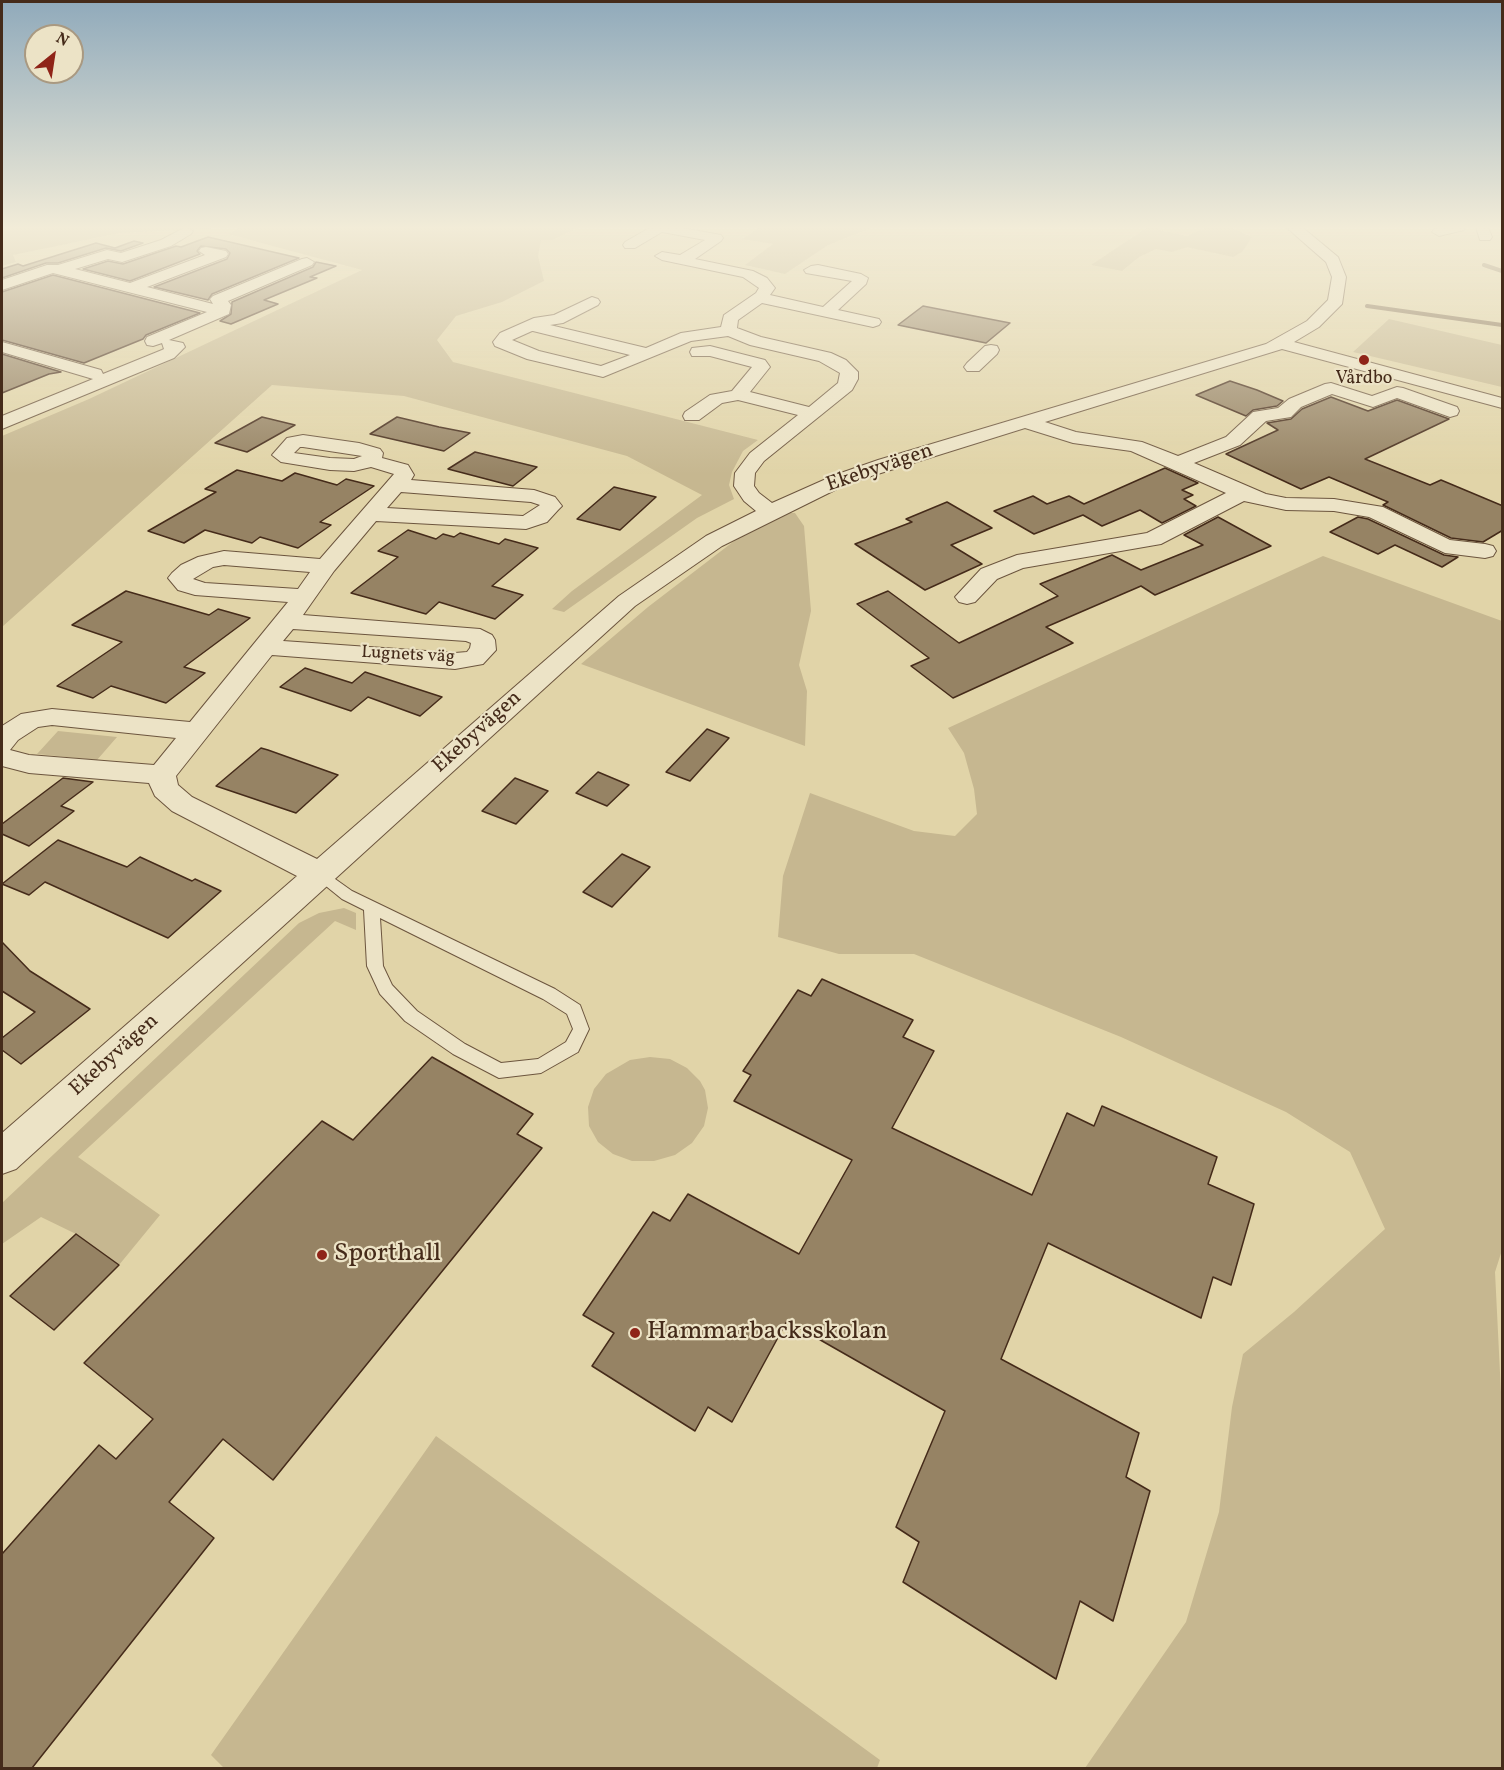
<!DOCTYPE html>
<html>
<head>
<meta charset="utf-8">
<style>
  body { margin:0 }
  #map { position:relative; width:1504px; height:1770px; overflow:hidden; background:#e1d4a8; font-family:Vollkorn,serif }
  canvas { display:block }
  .frame { position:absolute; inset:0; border:3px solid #452b1a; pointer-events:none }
  .north { position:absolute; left:24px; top:24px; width:60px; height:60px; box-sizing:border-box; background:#ece3c6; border:2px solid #a99981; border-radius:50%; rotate:30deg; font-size:16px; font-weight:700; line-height:24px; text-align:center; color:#452b1a }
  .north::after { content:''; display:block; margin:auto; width:21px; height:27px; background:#8f2418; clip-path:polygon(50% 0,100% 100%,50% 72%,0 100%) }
</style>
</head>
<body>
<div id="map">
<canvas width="1504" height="1770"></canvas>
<div class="frame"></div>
<div class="north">N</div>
</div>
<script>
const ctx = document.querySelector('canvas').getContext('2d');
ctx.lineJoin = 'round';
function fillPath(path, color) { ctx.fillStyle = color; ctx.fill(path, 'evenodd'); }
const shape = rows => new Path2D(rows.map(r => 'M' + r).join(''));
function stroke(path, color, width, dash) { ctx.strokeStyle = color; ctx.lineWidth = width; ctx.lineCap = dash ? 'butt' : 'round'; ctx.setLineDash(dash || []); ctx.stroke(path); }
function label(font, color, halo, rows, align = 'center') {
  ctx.font = font + ' Vollkorn,serif'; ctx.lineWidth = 4.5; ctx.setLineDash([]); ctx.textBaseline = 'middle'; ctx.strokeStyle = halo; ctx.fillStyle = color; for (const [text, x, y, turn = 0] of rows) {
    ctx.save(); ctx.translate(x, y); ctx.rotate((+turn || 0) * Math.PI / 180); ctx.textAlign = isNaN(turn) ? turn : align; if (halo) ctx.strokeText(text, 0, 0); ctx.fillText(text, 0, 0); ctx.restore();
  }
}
const green = shape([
  [2,227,579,227,553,240,541,240,538,256,544,281,502,302,456,316,437,340,453,362,758,440,743,451,732,472,729,485,734,499,697,518,564,612,552,609,572,591,702,495,627,456,404,396,272,385,2,627,2,436,89,399,362,270,228,234,241,227,120,233,13,255,16,262,2,266],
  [757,227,874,227,828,245,785,274,745,265,773,244,742,239,759,228],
  [1148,227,1161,227,1159,230,1187,236,1207,227,1230,227,1252,237,1242,252,1233,257,1187,247,1172,252,1156,249,1139,257,1122,271,1091,265],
  [1389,319,1502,345,1502,387,1353,352],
  [787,513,795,513,804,526,811,611,799,665,807,691,805,746,581,664,648,607,742,535],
  [1323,556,1502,621,1502,1250,1495,1272,1502,1413,1502,1768,1085,1768,1186,1622,1219,1512,1232,1407,1243,1354,1294,1312,1385,1229,1350,1152,1286,1112,1121,1037,914,954,839,954,778,937,783,876,810,793,914,831,955,836,977,814,974,789,964,753,948,728],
  [58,731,117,737,97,760,37,754],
  [344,908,356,913,356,930,335,921,78,1157,160,1215,119,1265,76,1234,41,1217,2,1244,2,1203,299,923,319,913],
  [650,1057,670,1059,687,1068,700,1081,705,1090,708,1108,704,1126,692,1143,675,1155,654,1161,632,1161,613,1154,598,1142,589,1126,588,1107,594,1089,606,1074,630,1060],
  [436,1436,880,1760,877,1768,224,1768,211,1755]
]);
const stream = shape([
  [1484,265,1502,271],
  [1367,306,1502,325]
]);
const building = shape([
  [208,237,299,258,212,294,208,300,154,287,227,259,230,253,226,249,201,246,197,251,200,254,130,281,83,269,108,261,123,264,176,246,181,247,208,237],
  [134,241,143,243,121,251,106,248,58,263,46,263,2,278,2,269,18,264,23,266,96,243,115,248,134,241],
  [316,262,336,266,310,277,317,278,264,300,278,304,231,324,220,321,231,314,232,302,313,267,316,262],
  [53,275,200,313,146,335,143,339,84,363,2,340,2,292,53,275],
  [923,306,1010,323,986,343,898,325,923,306],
  [2,354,61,372,49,374,2,393,2,354],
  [1230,381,1257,390,1283,401,1277,406,1253,410,1246,416,1196,395,1230,381],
  [1331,397,1368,411,1397,400,1449,419,1365,459,1430,485,1441,480,1503,506,1503,530,1483,542,1451,538,1383,505,1388,502,1329,477,1301,489,1226,454,1278,430,1267,423,1291,419,1302,409,1331,397],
  [262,417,295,425,247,452,215,443,262,417],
  [397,417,439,427,470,433,444,451,370,434,397,417],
  [475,452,537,467,513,486,448,469,475,452],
  [1165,468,1198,483,1182,490,1193,495,1184,499,1196,506,1162,523,1140,510,1102,526,1083,515,1034,534,994,511,1033,496,1047,504,1069,496,1084,504,1165,468],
  [237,470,282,481,295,473,337,485,346,479,374,486,320,522,331,525,298,548,260,537,252,543,205,530,184,543,148,531,216,492,205,489,237,470],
  [614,487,656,497,620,530,577,519,614,487],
  [947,502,992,528,951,545,982,564,925,590,855,544,912,522,906,519,947,502],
  [1218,517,1271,546,1155,595,1141,586,1046,627,1073,643,953,698,911,666,929,658,857,604,888,591,959,643,1058,596,1040,584,1112,555,1141,570,1203,545,1184,535,1218,517],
  [1358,517,1368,519,1444,555,1458,557,1442,567,1395,545,1378,554,1330,532,1358,517],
  [408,530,436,539,443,534,454,537,460,533,499,544,505,539,538,548,492,586,523,595,495,619,439,602,426,614,351,593,398,557,378,551,408,530],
  [126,591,209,615,218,609,250,618,184,667,205,673,166,703,111,686,93,698,57,686,122,642,72,625,126,591],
  [305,668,352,683,365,672,442,697,420,716,368,697,351,711,280,687,305,668],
  [707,729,729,738,690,781,666,772,707,729],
  [261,748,268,750,338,775,296,813,216,786,261,748],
  [598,772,629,785,607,806,576,793,598,772],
  [63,778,93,782,61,806,74,811,29,846,2,834,2,824,63,778],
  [515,778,548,791,516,824,482,811,515,778],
  [58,840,127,867,140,857,192,881,195,879,221,891,168,938,45,882,29,895,2,884,58,840],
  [622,854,650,867,612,907,583,892,622,854],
  [2,942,30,971,90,1009,21,1064,2,1050,2,1038,35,1012,2,991,2,942],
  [822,979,913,1020,903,1037,934,1051,892,1128,1032,1195,1067,1113,1094,1126,1102,1106,1217,1157,1208,1184,1254,1204,1231,1285,1213,1277,1201,1318,1048,1243,1001,1359,1139,1433,1126,1477,1150,1491,1113,1621,1080,1601,1056,1679,903,1582,919,1542,896,1527,945,1411,787,1321,732,1422,708,1407,695,1431,592,1366,614,1333,583,1315,653,1212,670,1221,688,1194,799,1254,852,1160,734,1101,751,1075,743,1071,798,990,811,996,822,979],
  [432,1057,533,1114,517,1134,542,1148,273,1480,223,1439,169,1502,214,1538,32,1768,2,1768,2,1554,99,1445,116,1459,153,1419,84,1363,322,1121,353,1140,432,1057],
  [76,1234,119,1265,54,1330,10,1296,76,1234]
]);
const service = shape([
  [321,869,352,891,555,989,580,1005,589,1029,578,1052,541,1073,499,1078,453,1054,405,1021,380,994,367,966,364,910,342,899,316,878,314,874,316,870,321,869],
  [380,918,543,999,567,1014,573,1029,566,1042,538,1059,501,1063,465,1044,417,1011,392,985,383,966,380,918]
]);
const minor = shape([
  [186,227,193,231,191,234,171,246,122,262,108,259,75,269,130,283,205,255,199,251,201,248,206,247,226,251,228,254,226,257,147,287,213,304,210,299,213,296,302,259,307,258,314,262,312,265,228,301,231,305,229,314,169,340,183,343,185,347,174,358,2,429,2,416,93,379,2,352,2,342,101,370,103,374,162,350,164,349,162,343,153,346,147,345,145,341,147,337,207,312,53,273,2,290,2,280,47,265,58,265,107,250,121,253,161,240,186,227],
  [651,227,677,227,721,235,723,238,721,241,695,259,753,271,767,278,775,288,770,295,823,307,852,281,806,273,804,270,811,266,818,265,861,274,868,278,866,284,838,310,879,319,881,322,879,325,873,327,762,303,738,320,737,328,761,337,831,353,846,360,858,372,858,379,852,390,764,461,755,473,754,486,759,493,772,503,835,475,878,460,1266,344,1307,321,1328,300,1332,277,1326,262,1286,227,1302,227,1338,257,1346,277,1342,304,1319,327,1294,342,1502,398,1502,408,1282,349,1045,422,1076,432,1142,442,1178,456,1226,437,1253,412,1278,408,1289,399,1325,384,1331,383,1372,396,1397,387,1403,388,1457,407,1459,411,1457,415,1450,417,1397,398,1373,407,1332,394,1301,407,1291,417,1266,421,1240,445,1194,463,1266,494,1286,498,1334,499,1383,507,1450,540,1485,544,1493,546,1496,551,1493,556,1485,558,1445,553,1369,517,1334,511,1286,510,1244,501,1161,544,1023,568,997,579,975,602,967,604,959,602,955,597,981,569,1017,555,1147,533,1226,493,1131,451,1073,443,1025,428,849,483,722,546,635,606,16,1169,2,1174,2,1133,297,876,172,811,155,796,149,783,29,773,2,766,2,726,21,714,52,709,190,722,288,602,195,595,178,590,168,578,172,573,181,565,198,557,224,551,320,559,394,474,371,467,354,471,330,470,281,462,272,455,287,438,303,435,359,443,380,449,383,453,382,458,408,465,414,475,411,480,534,490,555,497,562,506,558,510,547,522,526,529,376,521,334,571,303,615,480,629,492,635,495,640,496,650,483,664,455,669,272,655,176,776,178,785,192,797,317,859,619,596,706,536,756,511,744,501,734,486,735,473,750,453,798,415,738,400,722,403,699,420,685,420,683,416,685,412,710,395,732,391,752,367,710,356,692,356,690,352,692,348,710,346,765,360,770,367,750,392,809,407,838,383,840,373,819,361,750,345,728,336,691,341,603,377,527,359,495,346,493,342,500,333,534,318,554,315,592,297,598,299,600,302,598,305,563,323,550,325,646,348,681,333,721,327,724,315,756,293,759,288,743,277,662,260,655,256,662,252,680,255,705,240,662,232,635,248,625,248,623,245,625,242,651,227],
  [532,331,533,331,630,355,601,366,539,351,512,340,532,331],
  [300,447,303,447,362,456,354,459,330,458,294,453,300,447],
  [401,492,531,502,540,505,523,516,387,508,401,492],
  [224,565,310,572,298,589,205,583,193,579,213,567,224,565],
  [293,629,466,641,471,643,470,648,467,652,455,653,283,641,293,629],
  [52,725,176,738,154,765,29,755,10,750,18,740,38,727,52,725],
  [1444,227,1466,227,1464,230,1439,236,1432,232,1434,229,1444,227],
  [1476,227,1488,227,1492,237,1490,240,1480,240,1476,227],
  [991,345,997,346,999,350,997,354,979,371,967,371,964,367,967,363,985,346,991,345]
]);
const markers = [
  [1364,360,6,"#8f2418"],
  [322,1255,6,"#8f2418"],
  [635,1333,6,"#8f2418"]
];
const farPoinames = [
  ["Vårdbo",1364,380]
];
const farStreetnames = [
  ["Lugnets väg",408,656,3]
];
const streetNames = [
  ["Ekebyvägen",880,469,-19],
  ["Ekebyvägen",478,733,-42],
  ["Ekebyvägen",115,1056,-42]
];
const nearPoinames = [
  ["Sporthall",334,1255],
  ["Hammarbacksskolan",647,1333]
];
fillPath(green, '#c6b790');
stroke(stream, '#836e52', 4);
fillPath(building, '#968364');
stroke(building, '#452b1a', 1.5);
stroke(service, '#6c553e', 2);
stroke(minor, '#6c553e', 2);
fillPath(service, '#ece3c6');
fillPath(minor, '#ece3c6');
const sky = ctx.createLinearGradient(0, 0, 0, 474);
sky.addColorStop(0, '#90aabb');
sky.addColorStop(0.48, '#f2ecd8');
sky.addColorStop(1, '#f2ecd800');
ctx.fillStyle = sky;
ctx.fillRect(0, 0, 1504, 474);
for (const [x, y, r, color] of markers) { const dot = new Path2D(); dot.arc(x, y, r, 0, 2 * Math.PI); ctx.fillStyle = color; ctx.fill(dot); stroke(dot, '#ece3c6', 2); }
label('18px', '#452b1a', '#ece3c6', farPoinames);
label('18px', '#452b1a', '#ece3c6', farStreetnames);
label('21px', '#452b1a', '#ece3c6', streetNames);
label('26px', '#452b1a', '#ece3c6', nearPoinames, 'left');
</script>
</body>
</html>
